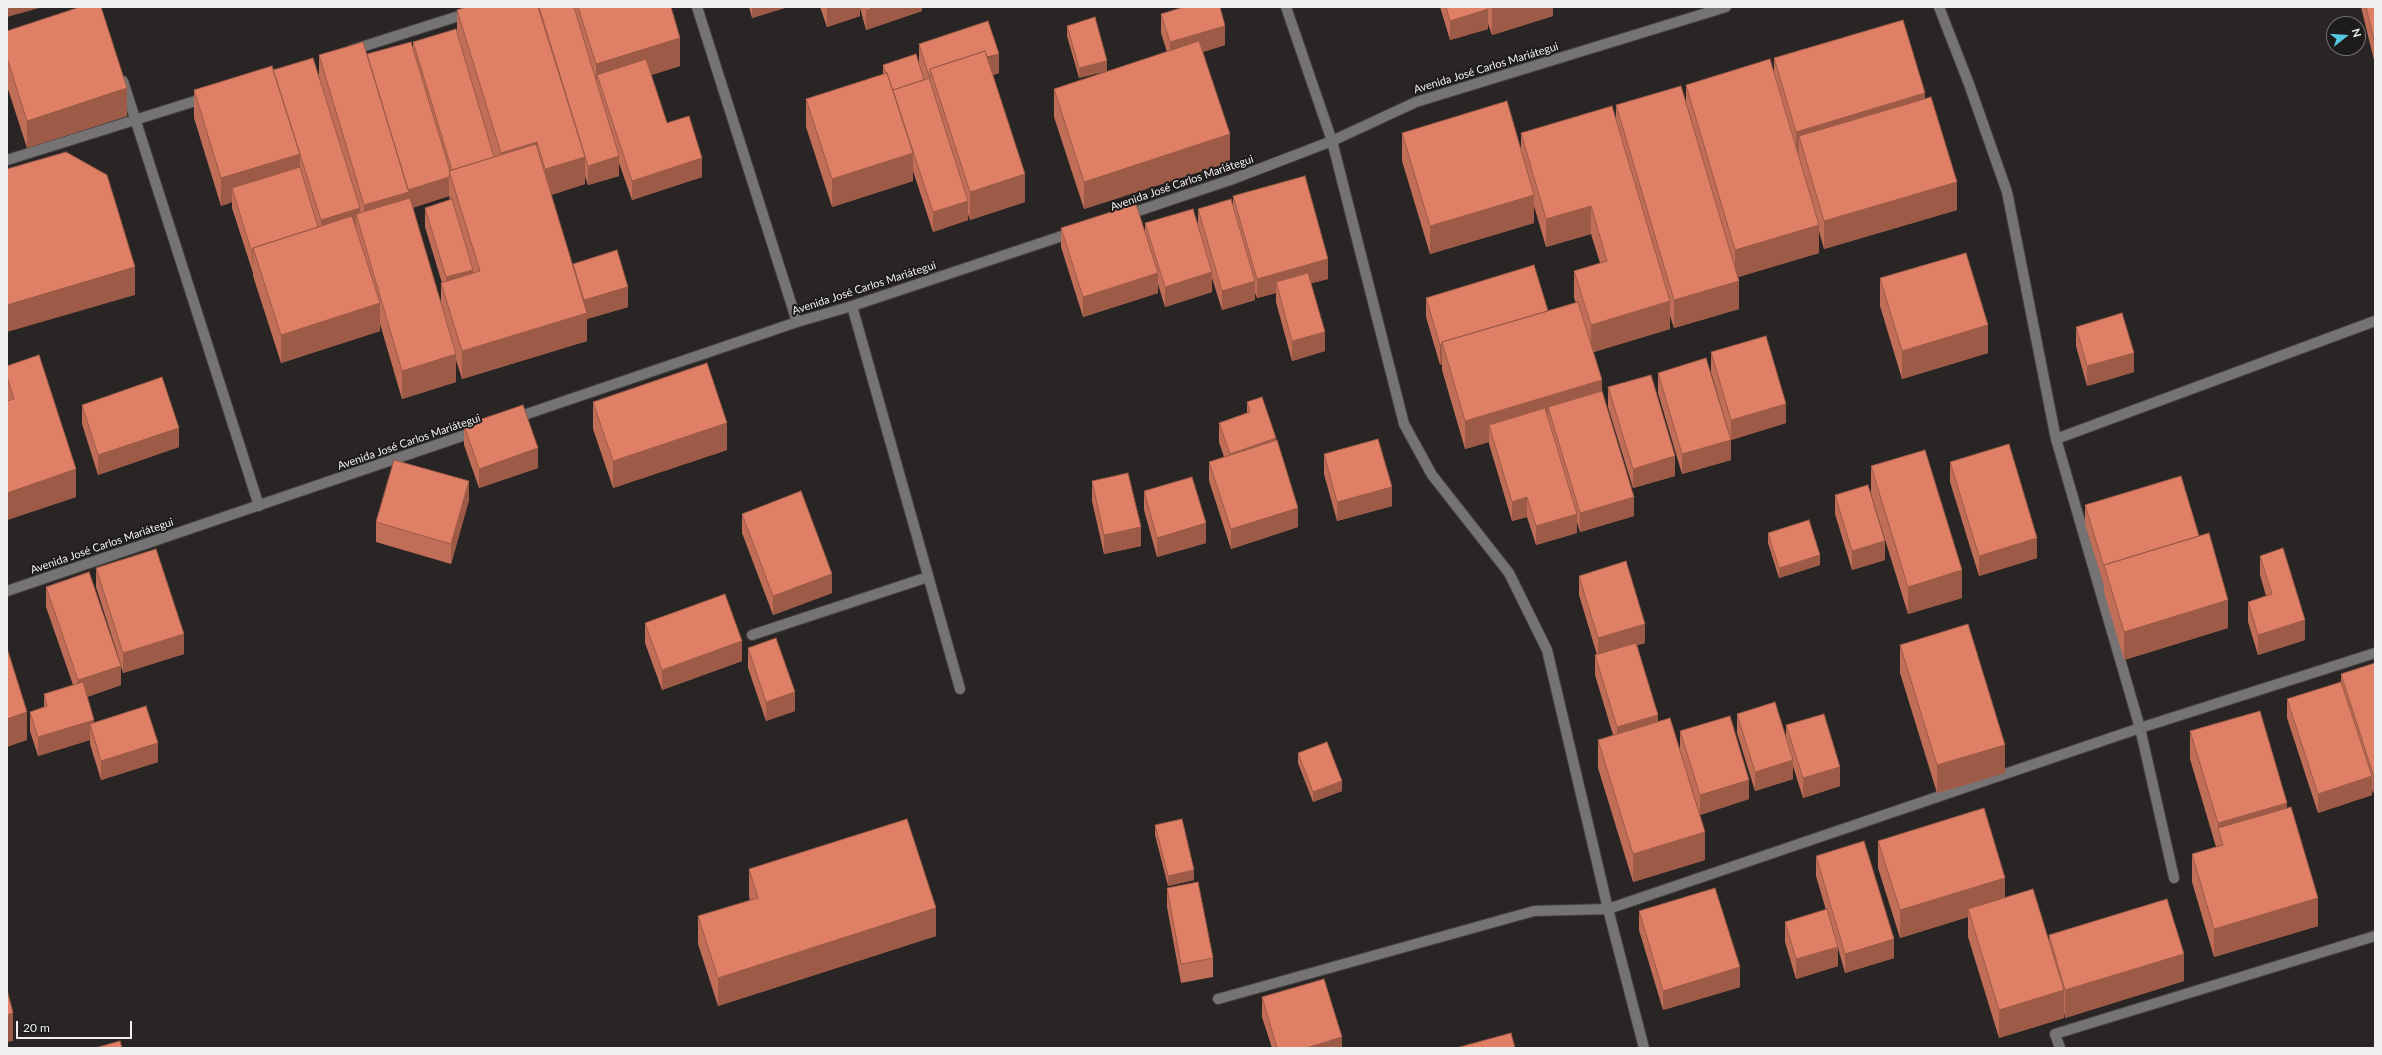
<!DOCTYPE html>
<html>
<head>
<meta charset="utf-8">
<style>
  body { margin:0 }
  #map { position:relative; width:2382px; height:1055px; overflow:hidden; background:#282524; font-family:Lato,sans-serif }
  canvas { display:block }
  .frame { position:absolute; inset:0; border:8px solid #f1efef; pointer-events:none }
  .north { position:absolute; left:2326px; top:16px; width:40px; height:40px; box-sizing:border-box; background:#1e1b1b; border:1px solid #727070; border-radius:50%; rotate:73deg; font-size:11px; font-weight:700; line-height:16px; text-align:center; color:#f1efef }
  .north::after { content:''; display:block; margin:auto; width:14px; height:18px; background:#58c9e3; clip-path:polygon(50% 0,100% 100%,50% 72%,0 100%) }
  .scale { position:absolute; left:16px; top:1021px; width:116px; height:18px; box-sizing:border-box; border:2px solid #f1efef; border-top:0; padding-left:5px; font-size:12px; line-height:14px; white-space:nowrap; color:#f1efef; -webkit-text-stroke:3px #1e1b1b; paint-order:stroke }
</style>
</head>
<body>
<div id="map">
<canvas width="2382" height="1055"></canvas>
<div class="frame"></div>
<div class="north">N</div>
<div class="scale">20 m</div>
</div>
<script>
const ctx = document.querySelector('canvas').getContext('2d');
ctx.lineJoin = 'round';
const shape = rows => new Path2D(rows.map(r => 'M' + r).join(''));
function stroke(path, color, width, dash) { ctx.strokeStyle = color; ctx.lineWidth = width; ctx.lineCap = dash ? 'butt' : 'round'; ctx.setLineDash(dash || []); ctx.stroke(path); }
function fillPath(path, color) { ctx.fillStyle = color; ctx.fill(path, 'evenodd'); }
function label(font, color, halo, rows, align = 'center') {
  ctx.font = font + ' Lato,sans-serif'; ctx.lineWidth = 4; ctx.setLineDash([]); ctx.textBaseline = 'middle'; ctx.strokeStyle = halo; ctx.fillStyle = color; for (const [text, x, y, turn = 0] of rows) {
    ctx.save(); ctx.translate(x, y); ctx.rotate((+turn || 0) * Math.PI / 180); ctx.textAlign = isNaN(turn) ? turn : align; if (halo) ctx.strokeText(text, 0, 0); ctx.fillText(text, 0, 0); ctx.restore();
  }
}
const minor = shape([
  [697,7,797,322],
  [1286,7,1332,141,1404,424,1432,475,1509,573,1547,650,1608,909,1644,1048],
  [1939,7,1969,84,2007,192,2056,439,2140,728,2174,878],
  [352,50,487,7],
  [123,81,259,506],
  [7,160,205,98],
  [1126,215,1233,179,1332,141,1416,102,1726,7],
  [852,306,960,689],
  [515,418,797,322,852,306,1074,232],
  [2056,439,2375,321],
  [7,591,477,431],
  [752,635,928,577],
  [1218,999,1534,911,1608,909,2140,728,2375,653],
  [2060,1048,2055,1034,2375,936]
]);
const wall = shape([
  [466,7,671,7,680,66,651,75,667,123,702,177,632,200,619,163,619,176,588,185,585,176,585,184,551,195,573,266,573,264,628,307,587,319,587,341,462,379,456,360,456,382,402,399,380,324,380,331,281,363,253,276,253,273,232,208,232,202,221,206,194,118,194,90,273,70,319,78,319,55,367,54,413,50,413,42,457,32,457,10],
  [449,196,450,200,425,208,425,227,442,283,441,283,441,304,412,208],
  [749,7,788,7,752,18],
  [820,7,922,7,922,11,866,30,860,8,860,16,827,27],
  [1440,7,1553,7,1553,16,1492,35,1488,24,1488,29,1450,40],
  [2361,7,2375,7,2374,60],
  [1161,14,1225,45,1203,52,1230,162,1084,209,1054,117,1054,89,1167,52,1161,33],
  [1067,26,1107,71,1079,78,1067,36],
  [7,31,127,116,27,148,7,86],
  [919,44,999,73,993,75,1025,202,970,220,968,214,968,220,933,232,913,171,913,181,832,207,806,127,806,99,883,75,883,65,919,63],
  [1774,58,1925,99,1957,210,1824,249,1819,231,1819,253,1738,277,1739,309,1674,328,1670,316,1670,329,1593,352,1602,391,1634,516,1580,532,1577,522,1577,533,1536,545,1527,517,1512,521,1489,444,1489,442,1465,449,1442,370,1442,364,1440,365,1426,317,1426,298,1548,311,1576,303,1574,298,1574,271,1600,263,1591,234,1546,247,1534,206,1534,223,1430,254,1402,161,1402,133,1521,149,1521,133,1616,119,1616,105,1686,101,1686,85,1774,74],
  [1233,196,1328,279,1311,283,1325,351,1292,361,1276,302,1276,293,1257,298,1255,293,1255,300,1222,310,1212,278,1212,292,1165,307,1158,284,1158,293,1083,317,1061,247,1061,228,1145,233,1145,223,1198,224,1198,209,1233,207],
  [1880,278,1988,353,1902,379,1880,306],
  [2076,327,2134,372,2087,386,2076,346],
  [1711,352,1786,423,1731,440,1711,372],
  [7,366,76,497,7,520],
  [1658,373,1731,460,1682,474,1658,393],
  [1608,387,1675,476,1633,488,1608,407],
  [593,402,727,450,613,488,593,429],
  [1247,402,1276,441,1298,527,1231,549,1209,481,1209,462,1224,457,1219,442,1219,423,1247,413],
  [82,405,179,447,98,475,82,424],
  [464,425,538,468,479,488,464,445],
  [1324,454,1392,506,1337,521,1324,474],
  [1950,462,2037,558,1979,576,1950,482],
  [1871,466,1962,598,1908,614,1871,494],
  [1092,481,1141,546,1104,554,1092,501],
  [1144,491,1206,543,1157,557,1144,510],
  [1835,495,1885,560,1852,570,1835,514],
  [469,500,451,564,376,542,376,522],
  [2085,505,2199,536,2228,628,2124,660,2104,592,2104,586,2085,524],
  [742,514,832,593,773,615,742,533],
  [1768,533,1820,565,1779,578,1768,543],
  [2260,556,2305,640,2258,655,2248,622,2248,602,2266,596,2260,575],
  [96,568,184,654,123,673,121,666,121,685,87,697,94,723,158,762,101,780,90,744,90,740,38,756,30,731,30,712,44,707,44,694,73,685,46,607,46,587,121,665,96,587],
  [1579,576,1645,643,1637,645,1658,721,1705,860,1633,882,1598,768,1598,740,1613,735,1595,675,1595,655,1597,655,1579,595],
  [645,623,742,661,662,690,645,643],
  [1900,645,2005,773,1937,793,1900,673],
  [748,648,795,711,766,721,748,668],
  [2375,663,2373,793,2372,789,2372,795,2318,813,2287,718,2287,699,2341,682,2341,674],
  [1737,714,1786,738,1786,725,1840,786,1803,798,1793,766,1793,779,1755,791,1737,733],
  [1680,731,1749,799,1700,815,1680,751],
  [2190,731,2287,808,2318,926,2214,957,2192,882,2192,854,2216,847,2190,759],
  [1298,753,1342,791,1313,802,1298,763],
  [1155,825,1194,880,1168,886,1155,835],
  [1878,841,2005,898,2049,942,2049,935,2184,981,2065,1018,2064,1012,2064,1018,1999,1038,1968,937,1968,917,1900,938,1878,868],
  [1816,856,1894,958,1845,973,1838,948,1838,966,1796,979,1785,942,1785,922,1826,910,1816,876],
  [749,869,936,936,718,1006,698,944,698,916,750,900,749,897],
  [1167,888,1213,958,1213,977,1181,983,1167,907],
  [1639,911,1740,987,1663,1010,1639,930],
  [1262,997,1342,1048,1272,1048,1262,1017]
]);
const shadedWall = shape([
  [7,7,43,7,7,17],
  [752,7,788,7,752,18],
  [829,7,860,7,860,16,827,27,827,8],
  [876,7,922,7,922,11,866,30,866,10],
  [1492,7,1553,7,1553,16,1492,35],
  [1488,9,1488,29,1450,40,1450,21],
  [1225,26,1225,45,1170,62,1170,42],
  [680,38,680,66,602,90,597,75,597,91,596,92,596,64],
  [2374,40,2375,40,2375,60,2374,60],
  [999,54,999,73,938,93,932,75],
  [1107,61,1107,71,1079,78,1079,68],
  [929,76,930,76,930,95,929,96],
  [127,88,127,116,27,148,27,121],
  [1925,93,1925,121,1799,136,1799,159,1796,160,1796,132],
  [1230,134,1230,162,1084,209,1084,182],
  [537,142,537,170,501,181,501,153],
  [913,153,913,181,832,207,832,179],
  [300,154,300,182,232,188,232,202,221,206,221,178],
  [619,156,619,176,588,185,588,166],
  [585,157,585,184,545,197,545,169],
  [702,158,702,177,632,200,632,181],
  [1025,174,1025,202,970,220,970,192],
  [449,177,449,196,409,209,364,233,364,205,407,190],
  [1957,182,1957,210,1824,249,1824,221],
  [1534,195,1534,223,1430,254,1430,226],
  [968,201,968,220,933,232,933,212],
  [1591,206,1591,234,1546,247,1546,219],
  [360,208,360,227,356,214,356,229,321,240,321,220],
  [1819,225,1819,253,1735,278,1735,250],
  [252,253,253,253,252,273],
  [1328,259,1328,279,1279,292,1276,282,1276,293,1257,298,1257,279],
  [135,267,135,295,7,332,7,305],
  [473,270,473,289,446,297,446,277],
  [1212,272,1212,292,1165,307,1165,287],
  [1158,273,1158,293,1083,317,1083,297],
  [1255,281,1255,300,1222,310,1222,291],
  [1739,281,1739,309,1674,328,1674,300],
  [628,287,628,307,587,319,587,341,462,379,462,351,584,314,584,300],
  [1670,301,1670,329,1591,353,1591,325],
  [380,303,380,331,281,363,281,335],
  [1988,325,1988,353,1902,379,1902,351],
  [1325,332,1325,351,1292,361,1292,341],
  [1440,345,1442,345,1442,364,1440,365],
  [2134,353,2134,372,2087,386,2087,366],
  [456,354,456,382,402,399,402,371],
  [1602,380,1602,408,1548,407,1548,424,1489,425,1489,442,1465,449,1465,421],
  [1786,404,1786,423,1731,440,1731,420],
  [727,423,727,450,613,488,613,461],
  [179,428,179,447,98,475,98,455],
  [1276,438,1276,458,1230,473,1230,454],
  [1731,440,1731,460,1682,474,1682,454],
  [538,448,538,468,479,488,479,469],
  [1675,456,1675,476,1633,488,1633,469],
  [76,469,76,497,7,520,7,493],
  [469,481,469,500,451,564,451,544],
  [1392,487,1392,506,1337,521,1337,502],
  [1527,497,1527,517,1512,521,1512,502],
  [1634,497,1634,516,1580,532,1580,513],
  [1298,508,1298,527,1231,549,1231,529],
  [1577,514,1577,533,1536,545,1536,526],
  [1206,523,1206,543,1157,557,1157,538],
  [1141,527,1141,546,1104,554,1104,535],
  [2037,538,2037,558,1979,576,1979,556],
  [1885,541,1885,560,1852,570,1852,551],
  [1820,555,1820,565,1779,578,1779,568],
  [1962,570,1962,598,1908,614,1908,587],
  [832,574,832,593,773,615,773,596],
  [2228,600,2228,628,2124,660,2124,632],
  [2305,620,2305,640,2258,655,2258,635],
  [1645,624,1645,643,1598,657,1598,638],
  [184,634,184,654,123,673,123,653],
  [742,641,742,661,662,690,662,670],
  [121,666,121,685,78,700,78,680],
  [795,692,795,711,766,721,766,702],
  [27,712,27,740,7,747,7,719],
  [1658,715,1658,734,1617,747,1617,727],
  [94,720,94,739,90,724,90,740,38,756,38,737],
  [158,743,158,762,101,780,101,761],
  [2005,745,2005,773,1937,793,1937,765],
  [1793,760,1793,779,1755,791,1755,772],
  [1840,767,1840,786,1803,798,1803,778],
  [2375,773,2375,792,2373,793,2373,774],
  [2372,776,2372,795,2318,813,2318,794],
  [1749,780,1749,799,1700,815,1700,795],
  [1342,781,1342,791,1313,802,1313,792],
  [2287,803,2287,831,2223,845,2218,828,2218,851,2218,823],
  [1705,832,1705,860,1633,882,1633,854],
  [1194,870,1194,880,1168,886,1168,876],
  [2005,878,2005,906,1968,909,1968,917,1900,938,1900,910],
  [2318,898,2318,926,2214,957,2214,929],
  [936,908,936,936,718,1006,718,978],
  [1894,939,1894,958,1845,973,1845,954],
  [1838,947,1838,966,1796,979,1796,959],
  [2184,954,2184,981,2065,1018,2065,990],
  [1740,967,1740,987,1663,1010,1663,991],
  [2064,990,2064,1018,1999,1038,1999,1010],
  [13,1013,13,1041,7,1042,7,1015],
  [1342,1037,1342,1048,1306,1048]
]);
const building = shape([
  [80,7,101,7,127,88,27,121,7,58,7,31,80,7],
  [466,7,538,7,585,157,545,169,537,142,501,153,457,10,466,7],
  [539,7,574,7,619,156,588,166,539,7],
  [578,7,671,7,680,38,596,64,578,7],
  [865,7,876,7,866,10,865,7],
  [1184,7,1220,7,1225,26,1170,42,1161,14,1184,7],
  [1446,7,1488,7,1488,9,1450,21,1446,7],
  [2366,7,2375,7,2375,40,2374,40,2366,7],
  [1095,17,1107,61,1079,68,1067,26,1095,17],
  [1903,20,1925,93,1796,132,1774,58,1903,20],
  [988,21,999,54,987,57,985,51,930,69,930,76,929,76,919,44,988,21],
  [456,29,494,157,452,170,413,42,456,29],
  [1199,41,1230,134,1084,182,1054,89,1199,41],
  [363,42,409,192,364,205,319,55,363,42],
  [411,42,450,171,449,177,408,190,367,54,411,42],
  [985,51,1025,174,970,192,930,69,985,51],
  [916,54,924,80,893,90,893,91,887,73,886,74,883,65,916,54],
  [313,58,360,208,321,220,273,70,313,58],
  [646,59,667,123,689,116,702,158,632,181,597,75,646,59],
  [1770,59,1819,225,1735,250,1686,85,1770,59],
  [272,66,300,154,221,178,194,90,272,66],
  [887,73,913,153,832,179,806,99,887,73],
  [929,78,968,201,933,212,893,90,929,78],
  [1681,86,1739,281,1674,300,1616,105,1681,86],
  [1931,97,1957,182,1824,221,1799,136,1931,97],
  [1507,101,1534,195,1430,226,1402,133,1507,101],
  [1612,106,1670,301,1591,325,1574,271,1607,261,1591,206,1546,219,1521,133,1612,106],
  [536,144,587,313,462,351,441,283,480,271,449,171,536,144],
  [66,152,107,175,135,267,7,305,7,169,66,152],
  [300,167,318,227,253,248,252,253,232,188,300,167],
  [1305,176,1328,259,1257,279,1233,196,1305,176],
  [410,198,456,354,402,371,356,214,410,198],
  [452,199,473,270,446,277,425,208,452,199],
  [1231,199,1255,281,1222,291,1198,209,1231,199],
  [1136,204,1158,273,1083,297,1061,228,1136,204],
  [1193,209,1212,272,1165,287,1145,223,1193,209],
  [352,216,380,303,281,335,253,248,352,216],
  [617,250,628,287,584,300,573,264,617,250],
  [1966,253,1988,325,1902,351,1880,278,1966,253],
  [1534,265,1548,311,1442,342,1442,345,1440,345,1426,298,1534,265],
  [1308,273,1325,332,1292,341,1276,282,1308,273],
  [1578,302,1602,380,1465,421,1442,342,1578,302],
  [2122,313,2134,353,2087,366,2076,327,2122,313],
  [1766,336,1786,404,1731,420,1711,352,1766,336],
  [39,355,76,469,7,493,7,401,14,399,7,377,7,366,39,355],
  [1706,358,1731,440,1682,454,1658,373,1706,358],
  [707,363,727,423,613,461,593,402,707,363],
  [1651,375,1675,456,1633,469,1608,387,1651,375],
  [162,377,179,428,98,455,82,405,162,377],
  [1602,391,1634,497,1580,513,1548,407,1602,391],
  [1262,397,1276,438,1230,454,1219,423,1250,412,1247,402,1262,397],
  [523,405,538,448,479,469,464,425,523,405],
  [1545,408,1577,514,1536,526,1527,497,1512,502,1489,425,1545,408],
  [1378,439,1392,487,1337,502,1324,454,1378,439],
  [1277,440,1298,508,1231,529,1209,462,1277,440],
  [2009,444,2037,538,1979,556,1950,462,2009,444],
  [1925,450,1962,570,1908,587,1871,466,1925,450],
  [394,460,469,481,451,544,376,522,394,460],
  [1128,473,1141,527,1104,535,1092,481,1128,473],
  [2181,476,2199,536,2104,565,2104,567,2085,505,2181,476],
  [1192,477,1206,523,1157,538,1144,491,1192,477],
  [1868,485,1885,541,1852,551,1835,495,1868,485],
  [801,491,832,574,773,596,742,514,801,491],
  [1809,520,1820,555,1779,568,1768,533,1809,520],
  [2209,533,2228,600,2124,632,2104,565,2209,533],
  [2283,548,2305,620,2258,635,2248,602,2272,594,2260,556,2283,548],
  [156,549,184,634,123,653,96,568,156,549],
  [1626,561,1645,624,1598,638,1579,576,1626,561],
  [89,572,121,666,78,680,46,587,89,572],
  [725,594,742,641,662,670,645,623,725,594],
  [1968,624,2005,745,1937,765,1900,645,1968,624],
  [776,638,795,692,766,702,748,648,776,638],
  [1636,643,1658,715,1617,727,1595,655,1636,643],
  [7,648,27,712,7,719,7,648],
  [2375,663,2375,773,2373,774,2341,674,2375,663],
  [83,682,94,720,38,737,30,712,47,706,44,694,83,682],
  [2341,682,2372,776,2318,794,2287,699,2341,682],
  [1775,702,1793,760,1755,772,1737,714,1775,702],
  [146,706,158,743,101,761,90,724,146,706],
  [2260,711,2287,803,2218,823,2190,731,2260,711],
  [1824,714,1840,767,1803,778,1786,725,1824,714],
  [1730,716,1749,780,1700,795,1680,731,1730,716],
  [1670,718,1705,832,1633,854,1598,740,1670,718],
  [1327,742,1342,781,1313,792,1298,753,1327,742],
  [2291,807,2318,898,2214,929,2192,854,2223,845,2218,828,2291,807],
  [1984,808,2005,878,1900,910,1878,841,1984,808],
  [907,819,936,908,718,978,698,916,758,898,749,869,907,819],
  [1182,819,1194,870,1168,876,1155,825,1182,819],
  [1864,841,1894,939,1845,954,1816,856,1864,841],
  [1198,882,1213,958,1181,964,1167,888,1198,882],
  [1715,888,1740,967,1663,991,1639,911,1715,888],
  [2033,889,2064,990,1999,1010,1968,909,2033,889],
  [2167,899,2184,954,2065,990,2049,935,2167,899],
  [1827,909,1838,947,1796,959,1785,922,1827,909],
  [1324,979,1342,1037,1306,1048,1277,1048,1262,997,1324,979],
  [7,990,13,1013,7,1015,7,990],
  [1511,1033,1515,1048,1456,1048,1511,1033],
  [120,1041,122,1048,95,1048,120,1041]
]);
const streetNames = [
  ["Avenida José Carlos Mariátegui",1486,68,-17],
  ["Avenida José Carlos Mariátegui",1182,183,-19],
  ["Avenida José Carlos Mariátegui",864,288,-18],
  ["Avenida José Carlos Mariátegui",409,442,-19],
  ["Avenida José Carlos Mariátegui",102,546,-19]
];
stroke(minor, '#444140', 12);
stroke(minor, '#757373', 10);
fillPath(wall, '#c06e58');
fillPath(shadedWall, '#9c5a47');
fillPath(building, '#df8066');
stroke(building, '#9c5a47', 1);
label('11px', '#f1efef', '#1e1b1b', streetNames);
</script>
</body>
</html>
